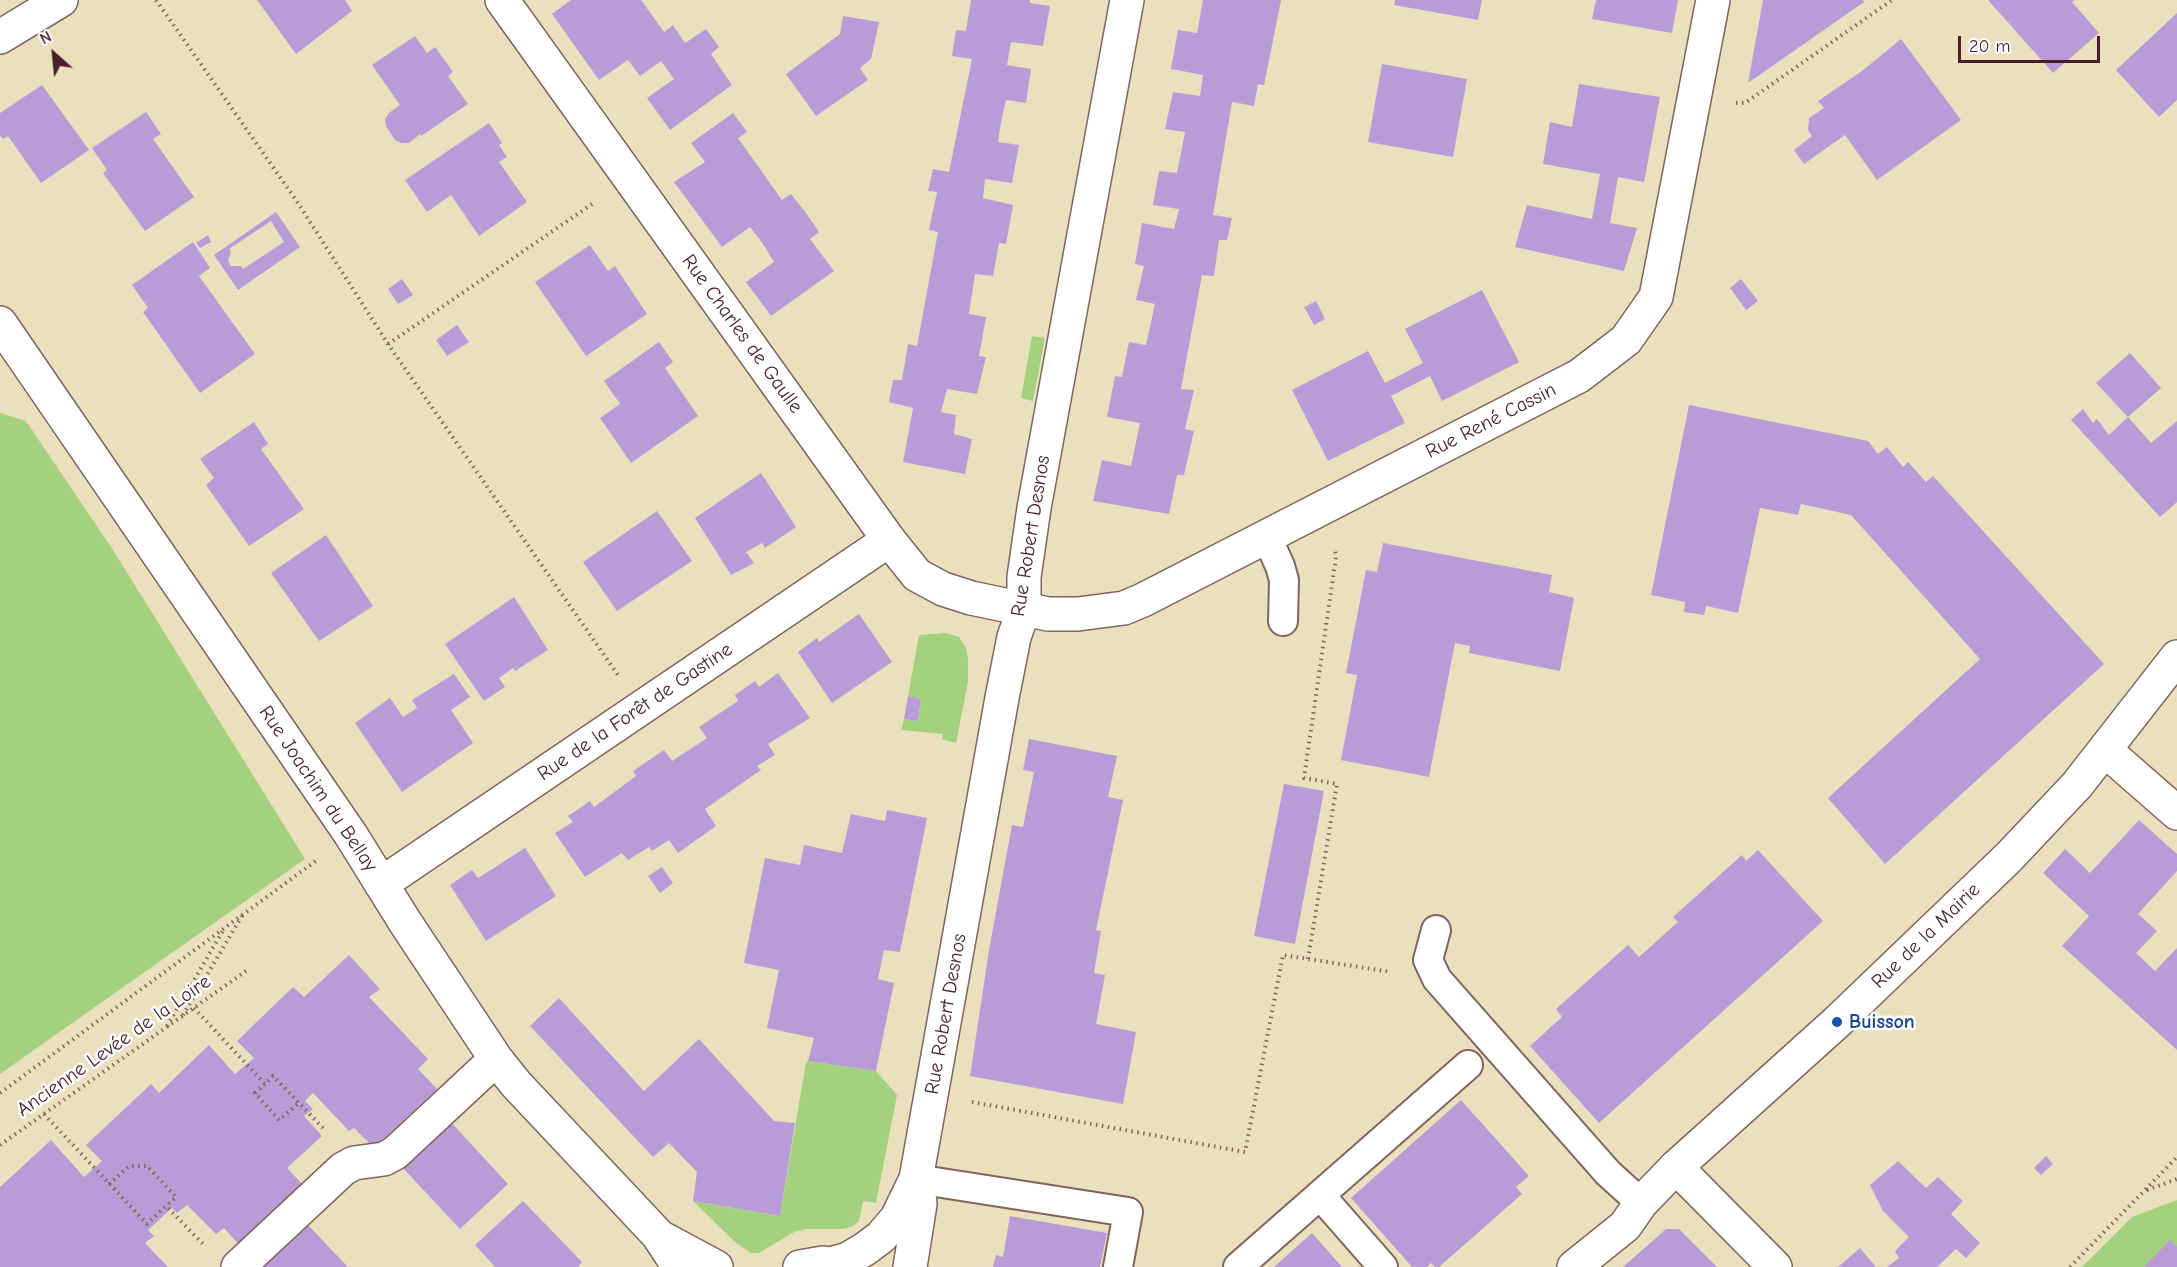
<!DOCTYPE html>
<html>
<head>
<meta charset="utf-8">
<style>
  body { margin:0 }
  #map { position:relative; width:2177px; height:1267px; overflow:hidden; background:#ebe0be; font-family:"Comic Neue",sans-serif }
  canvas { display:block }
  .north { position:absolute; left:24px; top:24px; width:60px; height:60px; -webkit-text-stroke:4px #fff; paint-order:stroke; rotate:333deg; font-size:16px; font-weight:700; line-height:24px; text-align:center; color:#4a1f2b }
  .north::after { content:''; display:block; margin:auto; width:21px; height:27px; background:#4a1f2b; clip-path:polygon(50% 0,100% 100%,50% 72%,0 100%) }
  .scale { position:absolute; left:1958px; top:36px; width:142px; height:27px; box-sizing:border-box; border:3px solid #4a1f2b; border-top:0; padding-left:8px; font-size:18px; line-height:21px; white-space:nowrap; color:#4a1f2b; -webkit-text-stroke:4px #fff; paint-order:stroke }
</style>
</head>
<body>
<div id="map">
<canvas width="2177" height="1267"></canvas>
<div class="north">N</div>
<div class="scale">20 m</div>
</div>
<script>
const ctx = document.querySelector('canvas').getContext('2d');
ctx.lineJoin = 'round';
function fillPath(path, color) { ctx.fillStyle = color; ctx.fill(path, 'evenodd'); }
const shape = rows => new Path2D(rows.map(r => 'M' + r).join(''));
function stroke(path, color, width, dash) { ctx.strokeStyle = color; ctx.lineWidth = width; ctx.lineCap = dash ? 'butt' : 'round'; ctx.setLineDash(dash || []); ctx.stroke(path); }
function label(font, color, halo, rows, align = 'center') {
  ctx.font = font + ' "Comic Neue",sans-serif'; ctx.lineWidth = 5; ctx.setLineDash([]); ctx.textBaseline = 'middle'; ctx.strokeStyle = halo; ctx.fillStyle = color; for (const [text, x, y, turn = 0] of rows) {
    ctx.save(); ctx.translate(x, y); ctx.rotate((+turn || 0) * Math.PI / 180); ctx.textAlign = isNaN(turn) ? turn : align; if (halo) ctx.strokeText(text, 0, 0); ctx.fillText(text, 0, 0); ctx.restore();
  }
}
const green = shape([
  [1032,336,1045,338,1033,401,1021,398],
  [0,413,26,421,113,550,305,859,0,1074],
  [945,633,959,637,966,648,968,659,968,682,956,743,942,739,943,734,901,730,904,719,918,721,921,699,908,696,919,635],
  [808,1061,876,1071,897,1095,876,1203,863,1201,859,1221,853,1226,843,1229,806,1229,794,1232,759,1253,751,1253,735,1242,693,1201,780,1216,806,1062],
  [2177,1200,2177,1267,2082,1267,2132,1217]
]);
const building = shape([
  [257,0,345,0,352,11,296,54],
  [571,0,641,0,664,32,673,25,685,43,706,29,719,47,711,54,732,85,670,130,647,98,674,79,661,61,640,76,628,60,599,80,552,14],
  [971,0,1030,0,1030,3,1050,6,1043,46,1011,42,1007,65,1031,69,1026,103,1006,100,1001,122,998,142,1019,145,1012,183,985,179,983,198,1013,205,1006,244,999,243,993,276,975,274,969,314,986,317,979,356,986,357,977,394,947,389,941,412,956,415,954,434,972,439,965,474,903,462,913,408,889,402,893,380,902,380,908,344,917,346,938,232,929,230,937,192,928,191,933,169,949,172,972,59,952,56,956,30,966,31],
  [1203,0,1281,0,1264,85,1258,84,1254,106,1232,102,1213,215,1232,218,1227,240,1219,240,1214,276,1202,275,1181,389,1194,390,1185,429,1194,431,1184,475,1177,475,1169,514,1093,501,1102,460,1131,466,1140,423,1107,417,1115,376,1122,377,1129,342,1146,345,1155,304,1136,300,1144,266,1135,264,1142,223,1174,229,1179,209,1153,205,1159,171,1177,173,1185,132,1165,129,1173,92,1200,96,1203,75,1171,69,1178,30,1197,33],
  [1395,0,1482,0,1478,20,1394,5],
  [1596,0,1678,0,1672,33,1592,19],
  [1763,0,1863,0,1864,2,1748,83],
  [1988,0,2074,0,2072,2,2099,33,2053,73],
  [2177,13,2177,100,2159,117,2116,70],
  [843,16,879,22,871,59,860,68,868,80,816,116,786,74,840,34],
  [415,36,427,53,435,47,453,72,448,76,468,104,421,136,420,134,409,143,401,143,395,140,386,126,385,119,389,113,400,105,372,65],
  [1901,39,1961,120,1877,180,1845,135,1804,164,1794,150,1812,136,1808,130,1809,118,1824,108,1818,101,1862,71],
  [1382,64,1467,79,1453,157,1368,142],
  [1579,84,1660,97,1644,182,1618,177,1610,223,1637,228,1624,271,1515,247,1527,205,1592,219,1600,174,1543,164,1550,122,1572,127],
  [42,85,89,150,41,183,8,136,3,139,0,135,0,113],
  [146,112,161,134,153,139,194,197,145,231,103,173,107,170,92,148],
  [733,113,747,132,738,138,782,200,791,194,806,213,819,232,810,239,834,271,771,316,746,282,774,262,763,244,750,227,722,247,674,182,705,162,691,143],
  [489,123,502,143,499,145,507,157,499,162,527,202,479,236,451,195,427,212,405,180],
  [276,212,300,247,238,290,214,255],
  [271,221,284,242,243,269,241,266,231,266,228,260,231,252,229,249],
  [208,235,211,242,200,248,196,243],
  [193,242,210,268,199,276,255,354,200,393,143,312,148,308,132,285],
  [590,245,608,271,615,266,647,314,586,356,535,282],
  [402,279,413,295,398,304,388,289],
  [1741,279,1758,301,1746,310,1730,288],
  [1482,290,1519,362,1442,401,1430,376,1391,396,1405,423,1328,461,1292,390,1368,351,1385,383,1423,363,1405,329],
  [1316,301,1325,319,1314,325,1304,307],
  [457,325,469,342,447,356,436,340],
  [659,342,673,362,665,368,698,416,631,463,600,418,620,404,604,381],
  [2130,353,2161,388,2128,417,2151,443,2177,421,2177,502,2160,517,2071,420,2083,409,2093,423,2097,419,2109,435,2128,417,2096,383],
  [1689,405,1868,441,1878,454,1887,447,1903,467,1908,462,1926,482,1933,476,2104,664,1885,864,1828,798,1980,659,1851,515,1801,504,1798,515,1760,508,1738,613,1706,606,1704,615,1684,612,1685,602,1651,595],
  [254,422,268,444,261,449,304,509,249,546,206,485,214,478,200,459],
  [761,473,796,527,765,548,762,543,746,552,754,563,731,575,695,518],
  [657,511,692,561,617,611,583,562],
  [326,535,373,606,319,641,271,573],
  [1383,543,1552,575,1549,592,1574,598,1560,671,1469,653,1470,646,1455,643,1429,777,1341,760,1357,675,1346,673,1366,570,1377,572],
  [514,597,548,650,515,671,513,668,499,678,505,687,484,701,445,644],
  [859,614,892,662,832,703,798,652,817,638,819,642],
  [778,673,810,718,768,744,775,755,757,766,761,770,705,809,716,826,678,853,669,840,652,851,649,847,628,860,622,853,585,877,555,833,573,822,568,816,590,801,594,807,636,776,633,771,664,750,672,761,707,738,699,727,738,701,735,695,755,681,759,687],
  [454,674,470,697,451,710,473,743,402,792,355,723,390,698,403,717,417,708,412,700],
  [908,696,921,699,918,721,904,719],
  [1029,739,1117,756,1108,797,1123,800,1096,930,1101,931,1094,973,1105,975,1096,1024,1136,1032,1123,1104,970,1076,989,950,1012,825,1023,827,1034,772,1023,770],
  [1284,784,1324,791,1295,944,1254,936],
  [887,810,927,818,900,952,884,950,878,979,894,983,876,1071,808,1061,814,1038,767,1028,779,970,744,963,765,858,800,865,804,845,842,853,851,814,885,821],
  [2139,820,2177,854,2177,871,2138,914,2157,931,2136,953,2155,971,2177,948,2177,1050,2062,946,2089,916,2043,873,2065,849,2090,873],
  [525,848,556,896,486,941,450,885,472,870,478,878],
  [1758,850,1823,921,1599,1123,1530,1046,1562,1017,1556,1009,1628,945,1639,957,1678,922,1673,917,1742,855,1746,861],
  [662,867,673,883,660,893,648,876],
  [349,955,380,989,369,997,428,1059,418,1069,437,1089,374,1148,354,1128,349,1131,313,1093,305,1101,313,1109,304,1116,322,1136,287,1168,307,1189,243,1249,224,1228,216,1234,187,1205,177,1213,172,1208,148,1230,154,1236,145,1243,168,1267,0,1267,0,1187,51,1140,84,1177,102,1161,86,1145,151,1084,159,1093,209,1045,235,1074,254,1058,237,1041,293,987,304,997],
  [559,998,644,1091,699,1039,774,1121,795,1123,780,1216,693,1201,697,1172,669,1143,653,1157,530,1026],
  [1461,1100,1529,1176,1516,1187,1522,1194,1439,1267,1435,1267,1431,1263,1427,1267,1412,1267,1351,1198],
  [448,1119,508,1184,460,1229,400,1165],
  [2046,1156,2053,1164,2041,1175,2034,1168],
  [1898,1161,1926,1188,1938,1177,1963,1201,1951,1214,1980,1243,1966,1258,1956,1249,1937,1267,1887,1267,1899,1258,1895,1251,1909,1237,1883,1211,1870,1185],
  [523,1201,582,1262,578,1267,495,1267,475,1245],
  [1010,1216,1107,1233,1100,1267,993,1267,996,1255,1003,1257],
  [306,1223,348,1267,260,1267],
  [1666,1229,1679,1229,1717,1267,1623,1267],
  [1312,1233,1342,1267,1274,1267],
  [2170,1240,2177,1247,2177,1267,2144,1267],
  [1860,1248,1876,1267,1838,1267]
]);
const path = shape([
  [156,0,296,200,388,344,618,675],
  [1736,103,1745,103,1892,0],
  [388,344,595,202],
  [1308,959,1337,784,1304,778,1336,557,1335,548],
  [194,1008,265,1084,273,1076,326,1131],
  [183,1015,242,916],
  [167,1026,224,929],
  [265,1084,255,1093,279,1120,299,1103],
  [0,1093,317,860],
  [972,1102,1245,1152,1283,955,1391,972],
  [44,1114,147,1224,166,1206,204,1245],
  [0,1145,246,971],
  [109,1184,129,1166,147,1166,176,1197,166,1206],
  [2147,1190,2177,1179],
  [2070,1267,2177,1157]
]);
const service = shape([
  [1267,537,1280,566,1284,580,1283,621],
  [1436,930,1428,960,1437,979,1608,1173,1641,1203],
  [916,1179,1128,1212,1118,1267],
  [1320,1195,1383,1267],
  [1238,1267,1468,1065]
]);
const minor = shape([
  [502,0,889,540,917,575,943,589,971,598,1048,614,1078,614,1124,608,1143,600,1579,376,1626,340,1656,297,1713,0],
  [0,37,61,0],
  [0,323,351,835,405,922,496,1059,516,1084,658,1235,679,1267],
  [2105,750,2177,813],
  [381,884,889,540],
  [1676,1167,1775,1267],
  [662,1238,716,1267],
  [834,1263,848,1259,865,1249,881,1237,897,1218,916,1179,1002,698,1014,637,1024,609,1024,577,1034,508,1127,0],
  [238,1267,343,1169,354,1163,384,1159,395,1153,496,1059],
  [800,1267,823,1263,847,1267],
  [910,1267,920,1204,918,1186]
]);
const tertiary = shape([
  [1574,1267,1625,1226,1641,1203,1676,1167,1837,1022,2008,858,2077,785,2177,657]
]);
const markers = [
  [1837,1022,6,"#1a4fb4"]
];
const streetNames = [
  ["Rue Charles de Gaulle",742,334,54],
  ["Rue René Cassin",1491,421,-27],
  ["Rue Robert Desnos",1031,536,-81],
  ["Rue de la Forêt de Gastine",635,712,-34],
  ["Rue Joachim du Bellay",318,789,56],
  ["Rue de la Mairie",1926,936,-44],
  ["Rue Robert Desnos",946,1014,-80],
  ["Ancienne Levée de la Loire",114,1046,-35]
];
const transitNames = [
  ["Buisson",1849,1022]
];
fillPath(green, '#a4d17e');
fillPath(building, '#b99cd7');
stroke(service, '#82635e', 32);
stroke(minor, '#82635e', 36);
stroke(tertiary, '#82635e', 36);
stroke(path, '#82635e', 4, [1.5, 4.5]);
stroke(service, '#fff', 28);
stroke(minor, '#fff', 33);
stroke(tertiary, '#fff', 33);
for (const [x, y, r, color] of markers) { const dot = new Path2D(); dot.arc(x, y, r, 0, 2 * Math.PI); ctx.fillStyle = color; ctx.fill(dot); stroke(dot, '#fff', 2); }
label('20px', '#4a1f2b', '#fff', streetNames);
label('bold 20px', '#164399', '#fff', transitNames, 'left');
</script>
</body>
</html>
